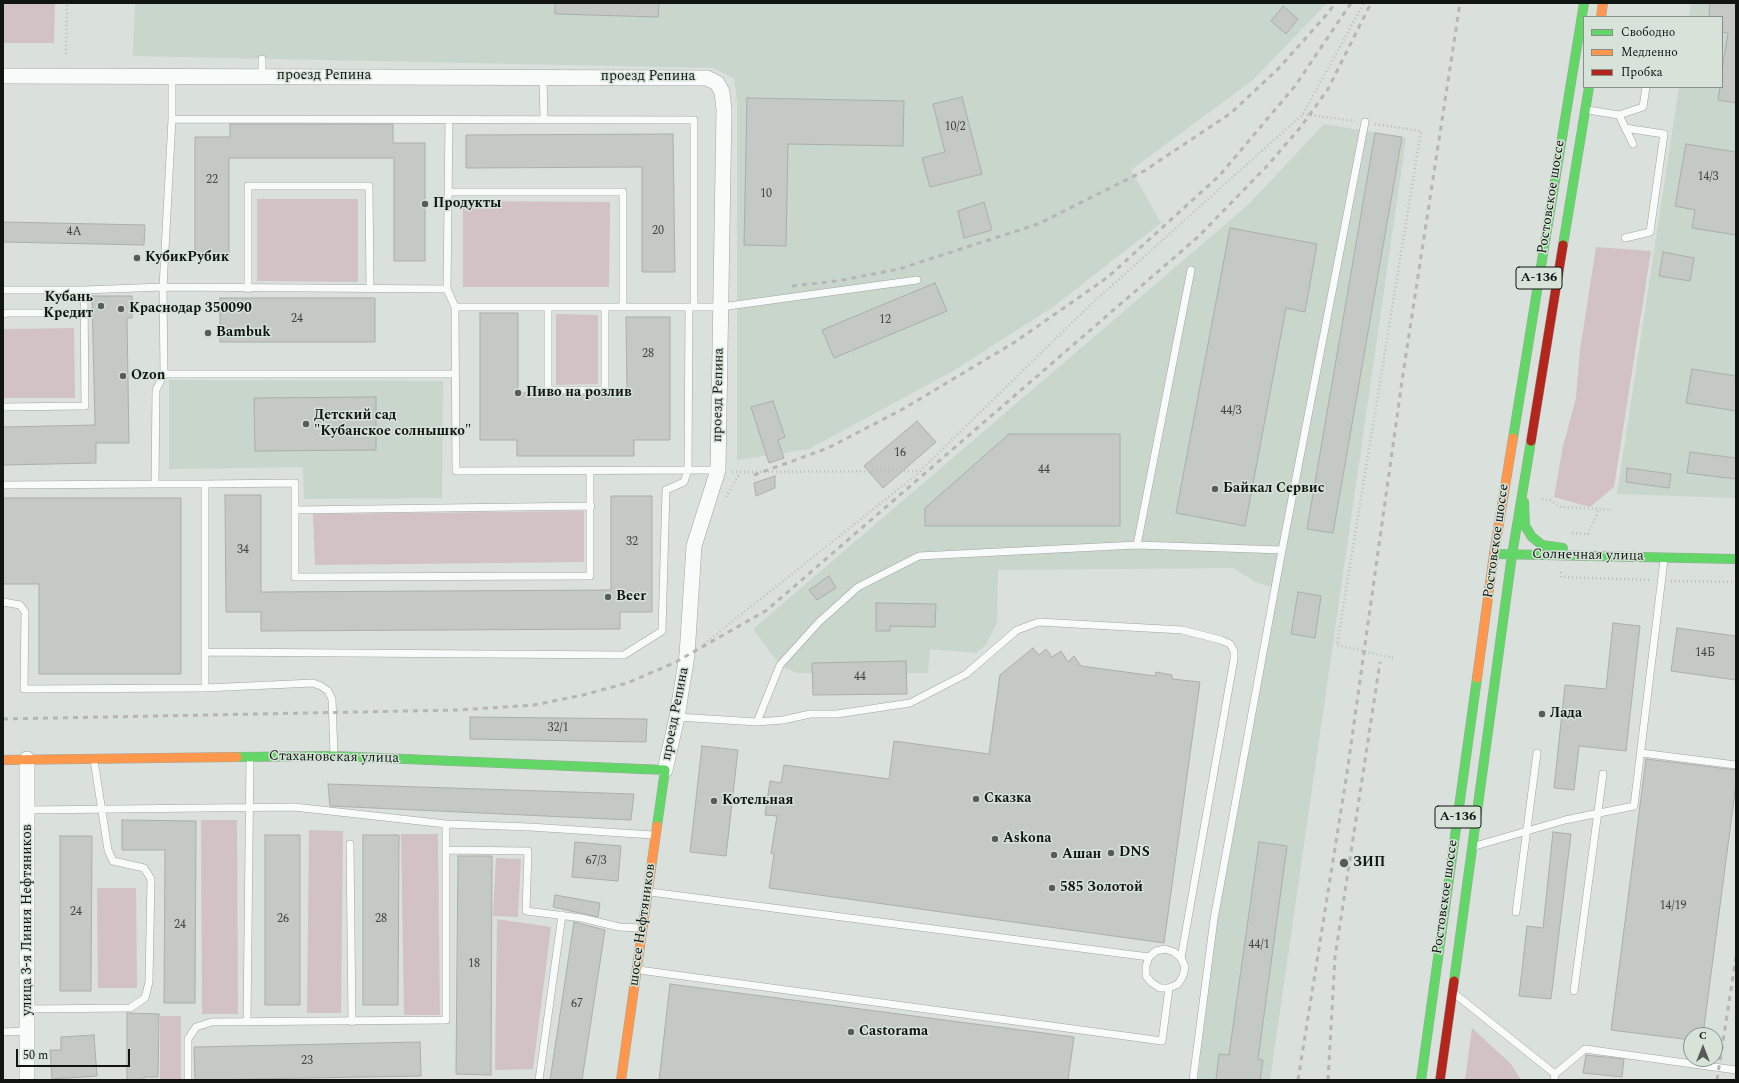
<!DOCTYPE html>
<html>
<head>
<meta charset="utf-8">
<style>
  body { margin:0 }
  #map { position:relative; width:1739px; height:1083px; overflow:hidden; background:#dae0db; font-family:Spectral,serif }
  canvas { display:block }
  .frame { position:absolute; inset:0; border:4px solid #101511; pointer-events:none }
  .legend { position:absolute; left:1583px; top:16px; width:140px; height:72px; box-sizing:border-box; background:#d7e3d9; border:1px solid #879189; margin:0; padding:5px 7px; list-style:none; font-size:12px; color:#101511 }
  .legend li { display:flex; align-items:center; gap:8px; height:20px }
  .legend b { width:20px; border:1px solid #879189 }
  .north { position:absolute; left:1683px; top:1027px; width:40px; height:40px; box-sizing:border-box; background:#d7e3d9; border:1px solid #879189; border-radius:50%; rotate:0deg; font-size:11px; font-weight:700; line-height:16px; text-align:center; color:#101511 }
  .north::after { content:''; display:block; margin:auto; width:14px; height:18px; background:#575c58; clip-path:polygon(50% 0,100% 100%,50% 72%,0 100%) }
  .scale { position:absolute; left:16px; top:1049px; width:114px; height:18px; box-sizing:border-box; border:2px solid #101511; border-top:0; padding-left:5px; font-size:12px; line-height:14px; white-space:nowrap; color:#101511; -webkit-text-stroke:3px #d7e3d9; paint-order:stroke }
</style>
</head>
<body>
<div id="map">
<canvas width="1739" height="1083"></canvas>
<div class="frame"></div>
<ul class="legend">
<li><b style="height:5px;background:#63d668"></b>Свободно</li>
<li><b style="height:5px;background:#ff974d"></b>Медленно</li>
<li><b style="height:5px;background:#b3261e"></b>Пробка</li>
</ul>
<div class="north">С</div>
<div class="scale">50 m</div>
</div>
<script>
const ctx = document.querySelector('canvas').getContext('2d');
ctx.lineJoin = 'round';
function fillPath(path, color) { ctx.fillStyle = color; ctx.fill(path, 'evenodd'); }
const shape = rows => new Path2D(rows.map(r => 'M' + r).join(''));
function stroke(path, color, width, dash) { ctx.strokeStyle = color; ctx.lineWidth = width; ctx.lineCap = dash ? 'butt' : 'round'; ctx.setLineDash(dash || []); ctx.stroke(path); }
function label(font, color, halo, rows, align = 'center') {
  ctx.font = font + ' Spectral,serif'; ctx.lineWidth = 3; ctx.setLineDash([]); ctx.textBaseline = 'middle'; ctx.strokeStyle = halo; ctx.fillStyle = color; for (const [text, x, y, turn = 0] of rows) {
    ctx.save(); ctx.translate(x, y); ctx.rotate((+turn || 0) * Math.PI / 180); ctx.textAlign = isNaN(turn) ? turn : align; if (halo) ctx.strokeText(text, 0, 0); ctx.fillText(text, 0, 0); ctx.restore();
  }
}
const built = shape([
  [135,3,1327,3,1253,80,1131,170,1161,223,1053,307,953,371,809,449,737,460,737,100,734,78,713,68,133,56],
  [1691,3,1736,3,1736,498,1617,494,1679,87,1722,87,1722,17,1689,17],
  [1324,124,1406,138,1270,1080,1198,1080,1211,955,1275,588,1257,583,1233,568,998,570,997,623,985,646,976,653,930,649,928,673,796,673,780,665,753,629,1249,204],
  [169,380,443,381,442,498,304,499,303,467,169,469]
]);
const green = shape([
  [3,3,55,3,54,43,3,43],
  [257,199,358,199,358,282,257,281],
  [463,201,610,202,609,287,463,287],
  [1596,247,1651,251,1614,487,1590,507,1554,497,1563,446,1576,398,1580,350],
  [556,314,598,315,598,384,556,385],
  [74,328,75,398,3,398,3,329],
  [584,511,584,562,315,565,313,514],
  [201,820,237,820,238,1014,202,1014],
  [309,830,343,831,341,1013,307,1013],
  [401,834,438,834,440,1015,404,1015],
  [496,858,521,859,518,917,493,916],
  [97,888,136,888,137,988,98,988],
  [497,919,551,927,533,1069,495,1070],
  [160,1016,181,1016,181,1080,160,1080],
  [1472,1028,1511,1064,1521,1080,1465,1080]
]);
const building = shape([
  [555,3,659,3,658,17,555,14,555,3],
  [1710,3,1736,3,1736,103,1718,100,1720,87,1722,87,1722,70,1728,33,1722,32,1722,17,1709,17,1710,3],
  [1283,6,1298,19,1286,34,1271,21,1283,6],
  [962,97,982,174,930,187,922,158,945,152,933,104,962,97],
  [747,98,904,101,903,146,788,144,786,246,744,245,747,98],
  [230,124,393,124,393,143,425,143,425,261,394,261,394,158,229,158,229,256,195,256,195,137,230,137,230,124],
  [1375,133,1402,137,1333,533,1307,529,1375,133],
  [673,134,675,272,642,272,642,167,466,168,466,135,673,134],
  [1686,144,1736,152,1736,235,1692,228,1695,210,1675,206,1686,144],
  [984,202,992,230,964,238,958,211,984,202],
  [3,222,145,225,144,245,3,242,3,222],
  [1230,228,1317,244,1305,312,1286,308,1245,526,1176,513,1230,228],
  [1663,252,1694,258,1690,281,1659,276,1663,252],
  [935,283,947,311,834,358,822,330,935,283],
  [92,296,132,296,132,318,127,318,129,443,96,443,96,463,3,465,3,427,95,425,92,296],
  [220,298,375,298,375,342,220,342,220,298],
  [480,313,518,313,518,393,544,393,548,395,605,395,609,393,627,393,626,317,670,317,670,440,634,440,634,456,517,456,517,440,480,440,480,313],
  [1692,369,1736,376,1736,411,1686,403,1692,369],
  [376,397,376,450,255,451,254,398,376,397],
  [773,401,785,437,778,440,784,458,769,463,751,407,773,401],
  [917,421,936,442,883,488,864,466,917,421],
  [1009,434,1120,434,1120,526,925,526,925,508,1009,434],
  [1690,452,1736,458,1736,479,1687,473,1690,452],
  [1627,468,1671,474,1669,488,1626,482,1627,468],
  [775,476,775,488,756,496,754,483,775,476],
  [225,495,261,495,261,592,611,590,611,496,652,496,652,612,620,612,620,629,261,631,261,612,226,612,225,495],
  [3,498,181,498,181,674,39,674,39,584,3,584,3,498],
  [829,576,836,588,817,600,809,590,829,576],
  [1298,592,1321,596,1315,638,1291,634,1298,592],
  [876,603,936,604,935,627,890,626,890,631,876,631,876,603],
  [1613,623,1640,626,1626,751,1579,746,1574,790,1554,788,1565,685,1606,689,1613,623],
  [1677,628,1736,636,1736,680,1671,671,1677,628],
  [1033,648,1039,655,1046,649,1052,657,1061,651,1068,662,1074,656,1081,666,1155,676,1156,672,1172,675,1172,679,1200,682,1164,943,769,888,774,854,771,853,777,816,765,815,770,781,781,783,784,765,889,779,894,741,989,754,1000,675,1033,648],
  [906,661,907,694,813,695,812,663,906,661],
  [470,717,647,719,646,742,470,739,470,717],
  [702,746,738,750,726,856,690,852,702,746],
  [1646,759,1736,770,1736,784,1703,1035,1691,1035,1691,1040,1611,1030,1646,759],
  [328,784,634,794,631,820,330,806,328,784],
  [122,820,196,821,195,1003,164,1003,165,850,122,850,122,820],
  [1553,832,1571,834,1551,999,1519,996,1527,926,1543,928,1553,832],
  [265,835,300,835,300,1005,265,1005,265,835],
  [363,835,399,835,398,1005,363,1005,363,835],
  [60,836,92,836,91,991,60,991,60,836],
  [575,842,621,846,618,881,572,877,575,842],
  [1259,842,1287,846,1258,1059,1263,1060,1260,1080,1216,1080,1219,1054,1229,1055,1259,842],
  [458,856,492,856,491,1075,456,1074,458,856],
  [555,895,600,903,598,917,553,907,555,895],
  [574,922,605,930,582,1080,550,1080,574,922],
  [670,984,1074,1037,1068,1080,659,1080,670,984],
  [127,1013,159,1014,158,1077,144,1077,144,1080,127,1080,127,1013],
  [94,1035,97,1076,52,1079,50,1050,61,1050,61,1037,94,1035],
  [420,1042,421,1076,195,1080,194,1047,420,1042],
  [1586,1055,1624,1059,1622,1077,1583,1073,1586,1055]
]);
const path = shape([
  [66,54,67,3],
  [1303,114,1355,121],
  [1375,124,1421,131,1337,645,1393,658],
  [732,472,920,471,1088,307,1303,114,1364,3],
  [726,497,740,473],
  [1542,499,1550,500,1561,507,1599,509],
  [1572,533,1588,534,1599,509,1612,510],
  [1561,572,1561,577,1652,580],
  [1671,581,1736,582],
  [704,644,920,472]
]);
const lane = shape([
  [262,59,262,76],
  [543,77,544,120],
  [1588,110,1619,115,1633,144],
  [1619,115,1643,107,1646,87],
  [172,119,694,120,694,307],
  [449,120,447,289,455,307,456,471,718,470],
  [448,192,623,192,623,306],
  [1625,238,1650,232,1664,134,1625,128],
  [248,289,248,186,369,186,370,288],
  [3,290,84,290,163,287,447,289],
  [455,307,721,307,917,280],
  [548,307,548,390,605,390,605,307],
  [3,314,7,313,84,313],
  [164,374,455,374],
  [3,407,85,406,84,290],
  [155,484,205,484],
  [3,485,155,484,156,390,164,374,163,287,172,119,172,76],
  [295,510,591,506],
  [1137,545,1191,270],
  [1282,550,1365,122],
  [3,602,20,605,25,612,24,689,205,688,205,484,295,483,295,577,590,576,590,471],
  [206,652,624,655,662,631,666,490,684,482,688,470,689,307],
  [205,688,313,683,321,686,328,691,332,699,334,754],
  [677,717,757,722,783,720,810,714,837,714,910,703,966,674,1017,630,1039,622,1182,630,1221,640,1230,644,1234,651,1234,659,1181,958],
  [757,722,780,665,819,622,858,587,919,556,1137,545,1282,550,1214,919,1193,1080],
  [1641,753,1736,765],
  [28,810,294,807,446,824,530,827,653,835],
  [350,844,352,1022],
  [1475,846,1565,820,1634,806,1664,560],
  [446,850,528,851,526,911,582,918,619,927,640,928],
  [650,892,1149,957,1156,951,1165,949,1174,952,1181,958,1185,967,1183,976,1178,984,1169,988,1160,988,1152,983,1146,976,1146,966,1149,957],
  [1516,912,1537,753],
  [639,970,1162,1041,1169,988],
  [1574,991,1603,774],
  [1455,994,1555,1074,1554,1080],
  [28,1009,130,1008,145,998,149,982,151,879,144,868,113,861,108,850,94,760],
  [247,1022,250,758],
  [3,1032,28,1031],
  [1555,1074,1585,1049,1736,1070],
  [188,1080,188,1039,196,1027,212,1022,446,1020,446,824],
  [539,1080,562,915]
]);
const street = shape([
  [3,76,707,78,717,83,722,92,724,110,718,470,694,546,687,655,677,717,665,770],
  [27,1080,27,759]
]);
const fast = shape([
  [1563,245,1589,87],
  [1513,438,1584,3],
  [1524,502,1525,526,1532,537,1542,545,1563,548],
  [1495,554,1736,559],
  [237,757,334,756,665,770,657,826],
  [1454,981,1512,555,1531,441],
  [1421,1080,1477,678]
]);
const slow = shape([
  [1601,17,1603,3],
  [1477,678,1494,554,1513,438],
  [3,760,237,757],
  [621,1080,657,826]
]);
const jam = shape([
  [1531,441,1563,245],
  [1440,1080,1454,981]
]);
const rail = shape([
  [792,286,837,281,899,269,1038,224,1144,171,1231,113,1279,68,1328,13,1335,3],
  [754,475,828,448,903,409,1015,342,1108,277,1220,175,1295,86,1351,3],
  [3,719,458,710,534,705,583,695,627,683,674,663,767,610,1199,236,1267,166,1300,128,1328,89,1371,3],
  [1298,1080,1347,773,1403,374,1460,3],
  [1328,1080,1335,957,1380,662],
  [1717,1080,1736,957]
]);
const markers = [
  [425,204,4,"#575c58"],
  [137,258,4,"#575c58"],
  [101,306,4,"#575c58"],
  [121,309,4,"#575c58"],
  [208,333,4,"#575c58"],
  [123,376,4,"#575c58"],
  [518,393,4,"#575c58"],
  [306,424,4,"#575c58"],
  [1215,489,4,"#575c58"],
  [608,597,4,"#575c58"],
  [1542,714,4,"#575c58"],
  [976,799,4,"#575c58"],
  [714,801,4,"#575c58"],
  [995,839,4,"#575c58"],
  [1111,853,4,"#575c58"],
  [1054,855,4,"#575c58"],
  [1344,863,5,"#575c58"],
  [1052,888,4,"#575c58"],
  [851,1032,4,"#575c58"]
];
const numberNames = [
  ["10/2",955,128],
  ["14/3",1708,178],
  ["22",212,181],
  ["10",766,195],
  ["20",658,232],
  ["4А",74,233],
  ["24",297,320],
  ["12",885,321],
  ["28",648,355],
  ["44/3",1231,412],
  ["16",900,454],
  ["44",1044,471],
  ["32",632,543],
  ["34",243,551],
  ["14Б",1705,654],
  ["44",860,678],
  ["32/1",558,729],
  ["67/3",596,862],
  ["14/19",1673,907],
  ["24",76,913],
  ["26",283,920],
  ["28",381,920],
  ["24",180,926],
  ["44/1",1259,946],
  ["18",474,965],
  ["67",577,1005],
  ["23",307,1062]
];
const shields = [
  [1539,278,46],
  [1458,817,46]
];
const shieldNames = [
  ["А-136",1539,278],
  ["А-136",1458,817]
];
const streetNames = [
  ["проезд Репина",324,76],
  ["проезд Репина",648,77],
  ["Ростовское шоссе",1552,197,-81],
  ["проезд Репина",719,395,-89],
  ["Ростовское шоссе",1497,541,-82],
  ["Солнечная улица",1588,556,1],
  ["проезд Репина",676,714,-79],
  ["Стахановская улица",334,758,1],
  ["Ростовское шоссе",1446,897,-82],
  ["улица 3-я Линия Нефтяников",28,920,-90],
  ["шоссе Нефтяников",643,925,-82]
];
const poiNames = [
  ["Продукты",433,204],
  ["КубикРубик",145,258],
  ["Кубань",93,298,"right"],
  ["Кредит",93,314,"right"],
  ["Краснодар 350090",129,309],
  ["Bambuk",216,333],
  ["Ozon",131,376],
  ["Пиво на розлив",526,393],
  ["Детский сад",314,416],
  ["\"Кубанское солнышко\"",314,432],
  ["Байкал Сервис",1223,489],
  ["Beer",616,597],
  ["Лада",1550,714],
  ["Сказка",984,799],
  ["Котельная",722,801],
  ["Askona",1003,839],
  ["DNS",1119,853],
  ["Ашан",1062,855],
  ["ЗИП",1353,863],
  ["585 Золотой",1060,888],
  ["Castorama",859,1032]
];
fillPath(built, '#c9d6cb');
fillPath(green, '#d3c2c3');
fillPath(building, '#c4c9c5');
stroke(building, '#abafab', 1);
stroke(lane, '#a0a4a0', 8);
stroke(street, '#a0a4a0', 16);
stroke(fast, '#a0a4a0', 10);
stroke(slow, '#a0a4a0', 10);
stroke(jam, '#a0a4a0', 10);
stroke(path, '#bdbfbe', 2.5, [1, 3]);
stroke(lane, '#f9fafa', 7);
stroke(street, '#f9fafa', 15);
stroke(fast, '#63d668', 9);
stroke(slow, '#ff974d', 9);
stroke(jam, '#b3261e', 9);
stroke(rail, '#b5b6b5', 3, [5, 5]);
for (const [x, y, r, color] of markers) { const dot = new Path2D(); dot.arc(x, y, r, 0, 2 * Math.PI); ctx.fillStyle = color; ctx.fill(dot); stroke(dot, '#d7e3d9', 1.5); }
label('12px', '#3f4440', null, numberNames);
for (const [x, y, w] of shields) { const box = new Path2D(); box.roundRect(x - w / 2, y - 11, w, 22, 3); ctx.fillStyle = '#d7e3d9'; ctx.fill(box); stroke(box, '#101511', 1); }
label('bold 13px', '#101511', null, shieldNames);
label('14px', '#101511', '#d7e3d9', streetNames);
label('bold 14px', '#101511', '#d7e3d9', poiNames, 'left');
</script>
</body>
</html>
